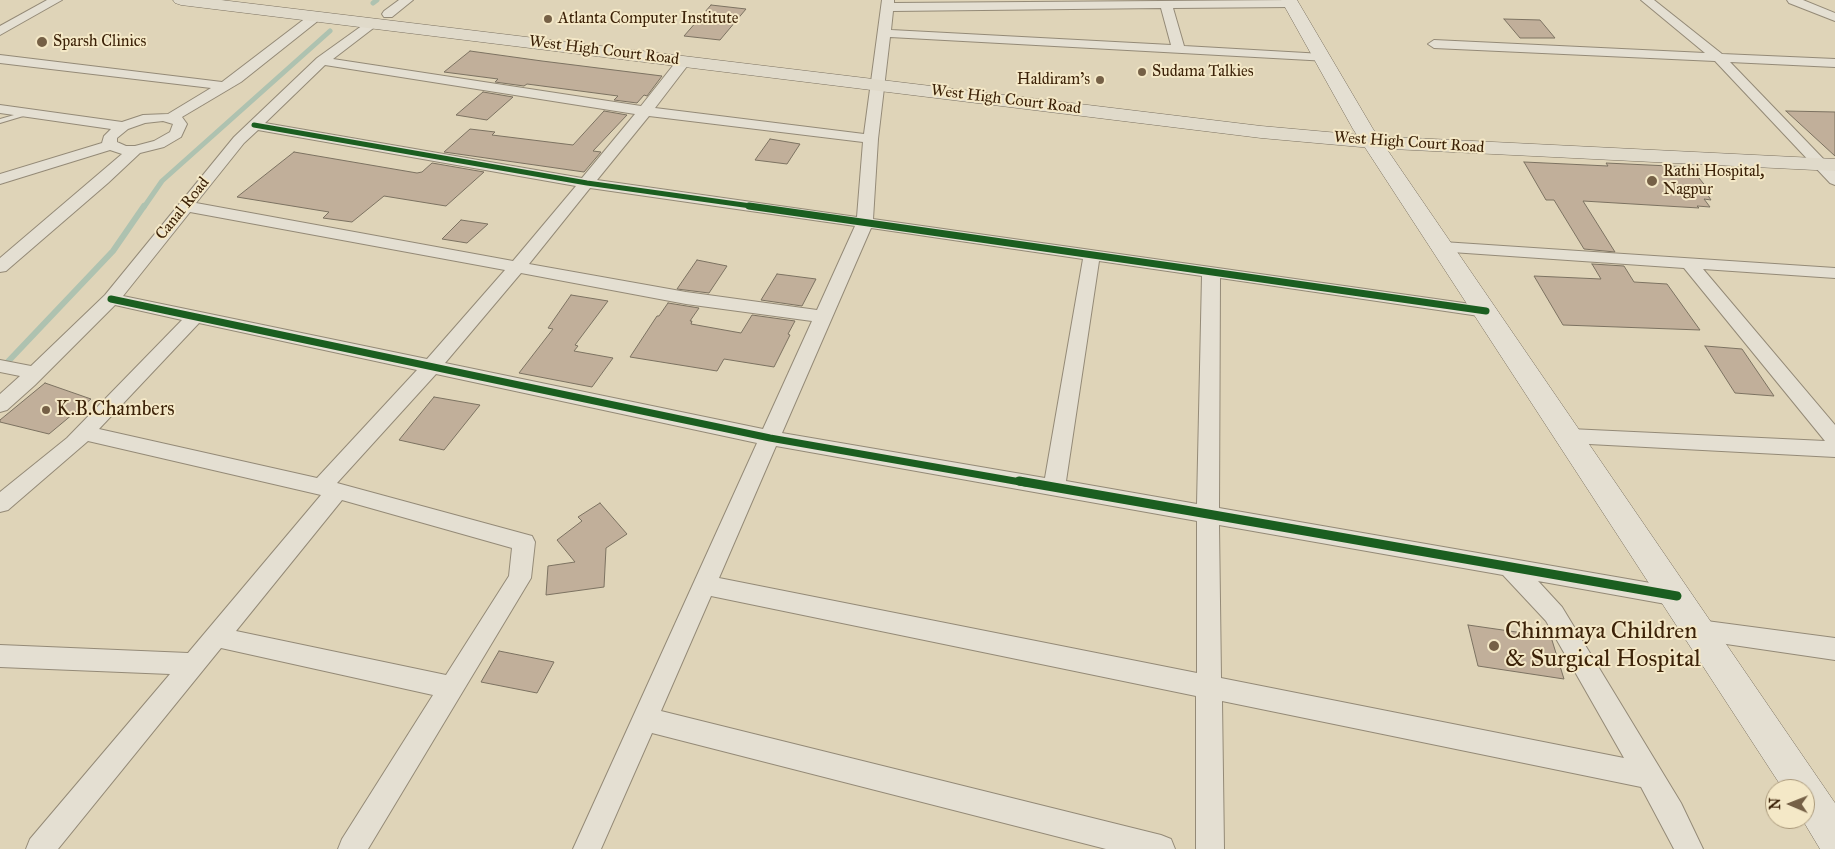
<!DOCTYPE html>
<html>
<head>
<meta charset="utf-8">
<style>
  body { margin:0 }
  #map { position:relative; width:1835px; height:849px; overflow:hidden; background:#dfd4b8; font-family:"IM FELL Great Primer",serif }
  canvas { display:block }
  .north { position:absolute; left:1765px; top:779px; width:50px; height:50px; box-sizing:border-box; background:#f4e8c7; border:1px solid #aa997b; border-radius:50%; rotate:271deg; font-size:14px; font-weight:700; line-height:20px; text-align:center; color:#3c2208 }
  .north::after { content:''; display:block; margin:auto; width:18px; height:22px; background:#756046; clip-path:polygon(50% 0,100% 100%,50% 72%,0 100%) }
</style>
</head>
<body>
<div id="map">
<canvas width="1835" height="849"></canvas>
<div class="north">N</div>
</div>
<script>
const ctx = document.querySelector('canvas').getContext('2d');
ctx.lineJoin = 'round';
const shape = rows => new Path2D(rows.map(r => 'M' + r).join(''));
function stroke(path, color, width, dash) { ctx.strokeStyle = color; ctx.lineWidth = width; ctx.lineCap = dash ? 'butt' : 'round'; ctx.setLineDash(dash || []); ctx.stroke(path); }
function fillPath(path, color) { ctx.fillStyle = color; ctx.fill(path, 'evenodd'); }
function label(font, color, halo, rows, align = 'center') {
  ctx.font = font + ' "IM FELL Great Primer",serif'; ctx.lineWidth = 4; ctx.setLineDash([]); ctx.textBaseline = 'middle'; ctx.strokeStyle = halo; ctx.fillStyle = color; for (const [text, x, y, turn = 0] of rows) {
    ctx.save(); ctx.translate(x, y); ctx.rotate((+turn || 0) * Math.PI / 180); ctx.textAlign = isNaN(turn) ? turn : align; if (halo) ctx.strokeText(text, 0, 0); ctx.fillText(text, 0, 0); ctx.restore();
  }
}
const streamFar1 = shape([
  [373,3,377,0],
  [144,207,162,181,330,31]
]);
const stream = shape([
  [0,370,113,251,144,206]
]);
const building = shape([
  [711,5,746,9,720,40,684,36,711,5],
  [1504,19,1540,20,1555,38,1520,38,1504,19],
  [470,51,542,61,662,76,647,96,644,95,637,103,614,100,618,96,527,84,524,86,495,82,498,79,444,72,470,51],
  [483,92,513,97,487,120,456,115,483,92],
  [604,111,627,115,593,151,601,152,584,172,444,152,470,129,495,132,492,135,573,145,604,111],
  [1786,111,1835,112,1835,156,1786,111],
  [770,139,800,144,787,164,755,160,770,139],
  [294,152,417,173,422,172,432,163,484,172,446,206,384,196,352,222,323,218,329,212,237,197,294,152],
  [1524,162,1608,166,1606,163,1690,167,1712,194,1707,194,1711,200,1704,199,1710,207,1697,206,1699,208,1583,201,1615,252,1584,249,1554,200,1546,200,1524,162],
  [461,220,488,224,467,243,442,239,461,220],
  [697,260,727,266,709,293,677,289,697,260],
  [1592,264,1624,266,1634,282,1667,284,1700,330,1563,325,1534,276,1601,279,1592,264],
  [777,274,816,279,802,306,761,300,777,274],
  [571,295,608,301,575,345,578,346,574,351,613,358,592,387,519,373,553,329,548,328,571,295],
  [668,303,699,308,690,321,692,321,691,324,741,333,752,315,795,321,788,334,790,335,774,367,724,359,717,371,630,357,657,316,659,316,668,303],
  [1705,346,1742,349,1774,396,1735,393,1705,346],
  [45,383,91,399,49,434,0,422,0,420,45,383],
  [434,397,480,405,444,450,399,440,434,397],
  [600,503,627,534,606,548,604,587,546,595,548,566,575,562,557,540,582,521,578,517,600,503],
  [1468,625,1551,637,1564,679,1478,666,1468,625],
  [499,651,554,662,537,693,481,682,499,651]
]);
const lane = shape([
  [28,111,32,113,30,114,0,123,0,119,28,111]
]);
const street = shape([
  [47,0,62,0,0,35,0,26,47,0],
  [399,0,413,0,392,17,384,17,382,14,384,11,399,0],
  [882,0,894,0,894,3,1295,0,1297,3,1295,6,1291,7,1173,8,1184,46,1323,54,1328,55,1329,58,1328,61,890,37,878,139,873,219,1492,307,1495,311,1492,315,1486,317,1220,278,1219,508,1685,589,1689,596,1685,603,1677,606,1538,581,1562,607,1681,803,1703,849,1674,849,1641,787,1222,701,1224,849,1196,849,1196,696,711,596,661,711,1161,835,1171,839,1175,849,1106,849,652,733,601,849,573,849,757,443,436,374,337,483,532,536,535,542,531,578,368,849,338,849,342,839,433,695,221,648,58,849,26,849,30,839,170,674,0,667,0,645,188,653,321,495,88,441,8,510,0,512,0,492,67,438,182,320,115,305,35,385,7,410,0,412,0,394,20,376,0,372,0,360,31,366,105,295,234,137,317,58,370,20,374,19,380,23,333,59,641,106,679,58,684,57,691,61,655,108,864,134,882,0],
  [1161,8,1171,45,891,30,893,11,1161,8],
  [325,65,635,114,582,178,265,123,325,65],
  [649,116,863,142,857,217,597,180,649,116],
  [258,130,576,186,513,261,196,203,244,143,258,130],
  [590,188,855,226,817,310,686,292,529,264,590,188],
  [190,212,505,270,427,359,123,296,190,212],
  [871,228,1083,259,1045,478,782,433,871,228],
  [1099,261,1202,276,1197,504,1066,481,1099,261],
  [521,273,686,304,812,321,763,429,445,363,521,273],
  [199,323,417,370,317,478,99,429,199,323],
  [776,446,1197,521,1197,673,719,578,776,446],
  [342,500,512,548,509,576,446,675,236,631,342,500],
  [1219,525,1503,575,1546,621,1624,758,1221,678,1219,525],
  [1641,0,1654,0,1722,54,1835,59,1835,67,1730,62,1835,171,1835,185,1830,183,1715,61,1434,48,1428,44,1434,40,1705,53,1641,0],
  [1787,0,1803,0,1835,13,1835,21,1789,3,1787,0],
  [315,13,321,17,319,20,241,82,182,117,187,124,181,137,164,147,140,153,108,183,6,271,0,272,0,258,122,154,110,150,0,184,0,174,102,143,104,136,111,129,0,113,0,105,122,122,143,115,168,114,211,88,0,63,0,55,222,82,311,14,315,13],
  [163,121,173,124,170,132,154,141,135,146,126,146,117,142,117,138,128,129,145,123,163,121],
  [1443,242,1835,268,1835,278,1703,269,1835,425,1835,457,1570,443,1563,441,1560,436,1563,431,1570,429,1825,441,1684,268,1437,251,1435,247,1437,243,1443,242],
  [1699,620,1835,638,1835,660,1699,640,1691,637,1687,630,1691,623,1699,620]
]);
const secondary = shape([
  [1281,0,1297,0,1373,129,1835,803,1835,849,1820,849,1802,819,1805,819,1805,789,1783,789,1353,129,1281,0]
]);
const primary = shape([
  [173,0,221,0,1261,126,1372,136,1835,159,1835,171,1372,148,1261,138,181,5,175,3,173,0]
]);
const cyclewayFar2 = shape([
  [254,125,587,183,758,207]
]);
const cyclewayFar1 = shape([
  [749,206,1486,311],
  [111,299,770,438,1026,483]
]);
const cycleway = shape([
  [1019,481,1677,596]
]);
const markers = [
  [548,19,5,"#756046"],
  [42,42,6,"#756046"],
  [1142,72,5,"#756046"],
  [1100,80,5,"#756046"],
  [1652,181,6,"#756046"],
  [46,410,5,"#756046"],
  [1494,646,6,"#756046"]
];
const farPoinames = [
  ["Atlanta Computer Institute",558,19],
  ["Sparsh Clinics",53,42],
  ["Sudama Talkies",1152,72],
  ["Haldiram's",1090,80,"right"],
  ["Rathi Hospital,",1663,172],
  ["Nagpur",1663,190]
];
const farStreetnames = [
  ["West High Court Road",604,51,7],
  ["West High Court Road",1006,100,7],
  ["West High Court Road",1409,143,4],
  ["Canal Road",183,209,-51]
];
const poiNames = [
  ["K.B.Chambers",56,410]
];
const nearPoinames = [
  ["Chinmaya Children",1505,632],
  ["& Surgical Hospital",1505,660]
];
stroke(streamFar1, '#aec2b0', 5);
stroke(stream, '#aec2b0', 6);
fillPath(building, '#c1af9a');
stroke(building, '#7c7261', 1);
stroke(lane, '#948a77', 2);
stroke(street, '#948a77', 2);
stroke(secondary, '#7c7261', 1);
stroke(primary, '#7c7261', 1);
fillPath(lane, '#e4dfd2');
fillPath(street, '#e4dfd2');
fillPath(secondary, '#e4dfd2');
fillPath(primary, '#e0daca');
stroke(cyclewayFar2, '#1b5e20', 5);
stroke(cyclewayFar1, '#1b5e20', 7);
stroke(cycleway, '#1b5e20', 9);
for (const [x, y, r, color] of markers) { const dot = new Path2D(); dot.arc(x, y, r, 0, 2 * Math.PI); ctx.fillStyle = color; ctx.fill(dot); stroke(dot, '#f4e8c7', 2); }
label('16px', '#3c2208', '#f4e8c7', farPoinames, 'left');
label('16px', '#3c2208', '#f4e8c7', farStreetnames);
label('20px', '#3c2208', '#f4e8c7', poiNames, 'left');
label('24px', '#3c2208', '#f4e8c7', nearPoinames, 'left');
</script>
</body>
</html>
